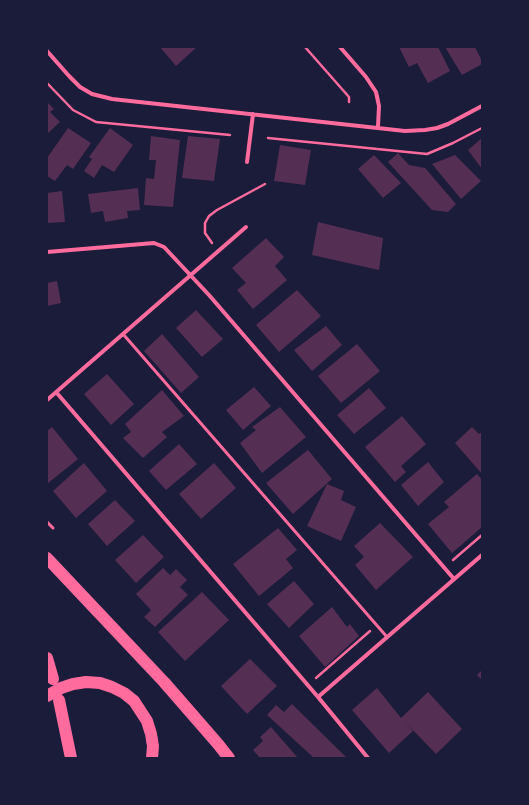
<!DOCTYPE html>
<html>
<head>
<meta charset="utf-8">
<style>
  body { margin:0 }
  #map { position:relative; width:529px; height:805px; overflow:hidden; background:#1b1b3a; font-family:Lato,sans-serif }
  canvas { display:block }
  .frame { position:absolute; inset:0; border:48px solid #1b1b3a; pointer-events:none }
</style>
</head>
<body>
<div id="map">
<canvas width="529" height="805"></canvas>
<div class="frame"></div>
</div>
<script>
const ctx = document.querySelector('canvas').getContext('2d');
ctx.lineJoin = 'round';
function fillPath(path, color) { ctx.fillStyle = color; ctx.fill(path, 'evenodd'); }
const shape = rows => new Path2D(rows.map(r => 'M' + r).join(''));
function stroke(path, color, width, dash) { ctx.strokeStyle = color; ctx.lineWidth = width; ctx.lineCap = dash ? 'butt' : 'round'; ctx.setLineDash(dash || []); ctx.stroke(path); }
const building = shape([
  [160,47,197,47,176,66],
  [399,47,438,47,450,71,428,83,417,63,409,67],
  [445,47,475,47,482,61,482,64,462,75],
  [48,103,54,109,50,112,60,122,47,134,47,104],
  [68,128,91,143,73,169,67,165,55,181,47,176,47,158],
  [110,128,133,145,114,172,102,165,94,178,84,171,92,159,89,157],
  [151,136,180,140,173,207,144,205,146,178,154,179,156,160,149,160],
  [188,136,220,139,214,181,182,178],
  [482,138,482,169,468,150],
  [280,145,311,150,305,185,274,181],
  [398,153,409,165,425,168,456,204,448,212,432,210,388,162],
  [374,155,401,183,383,198,358,169],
  [455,155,481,181,461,199,432,164],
  [138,188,140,210,127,211,128,218,105,222,103,211,91,213,88,194],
  [62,191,65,222,47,223,47,193],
  [318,222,383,238,379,270,312,255],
  [266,238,284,257,275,266,287,280,253,309,237,290,246,283,232,268],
  [57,281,61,303,47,306,47,283],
  [297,290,321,316,279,352,256,325],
  [196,310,223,339,202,357,176,328],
  [326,326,342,345,312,371,294,350],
  [162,334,199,377,181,393,144,351],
  [357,344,380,371,341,403,318,376],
  [107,374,134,404,111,425,84,394],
  [254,387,271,406,243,430,226,410],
  [369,388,386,408,354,434,337,415],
  [162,390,184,416,162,432,167,437,143,458,123,438,131,432,125,424],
  [280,407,306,437,262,473,240,443,256,430,252,427],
  [402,416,426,444,401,466,406,472,395,482,365,447],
  [52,427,78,459,47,484,47,431],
  [472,427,479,434,482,432,482,474,455,443],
  [179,444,197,464,166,490,149,471],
  [308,450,332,479,293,514,266,483],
  [428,462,444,482,418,506,401,485],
  [84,463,107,491,76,518,53,491],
  [214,463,236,488,201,519,179,494],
  [477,474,482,480,482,527,452,553,428,524,449,507,444,502],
  [327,484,344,491,341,500,356,507,341,541,307,526],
  [115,500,135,521,107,546,88,524],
  [380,523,413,557,376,590,355,565,364,557,354,546],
  [278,528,297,550,286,559,293,568,259,596,233,564],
  [143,535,164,557,136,583,115,560],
  [163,568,170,575,176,569,187,580,180,587,188,595,155,627,144,617,151,610,136,594],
  [294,581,314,604,289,628,267,604],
  [202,592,229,620,185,661,158,632],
  [332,607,347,627,350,624,359,636,325,667,299,636],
  [250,659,277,686,247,714,221,686],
  [482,670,482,680,477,675],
  [377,688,401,718,428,692,462,729,436,754,405,722,413,731,389,753,352,710],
  [292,704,347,758,314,758,267,715,276,705,284,712],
  [271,727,298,758,260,758,253,750,263,741,260,737]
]);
const path = shape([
  [305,47,349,97,349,102],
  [47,83,73,110,96,122,230,135],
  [268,138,427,154,453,143,482,128],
  [212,243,205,233,205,223,209,216,217,210,265,184],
  [453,560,482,535],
  [316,678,370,631]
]);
const service = shape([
  [123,334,387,637],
  [47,522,53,528]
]);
const minor = shape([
  [340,47,366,77,376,92,379,106,378,127],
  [47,51,69,76,80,87,92,94,112,99,405,131,425,130,437,128,448,124,482,106],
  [247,162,253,114],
  [47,252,154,243,164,247,209,295,454,579],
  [56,392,318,697,368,758],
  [47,400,246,227],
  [318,697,482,555]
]);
const motorway = shape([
  [47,558,164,682,218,744,229,758],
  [47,658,53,679],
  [47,696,61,688,73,684,86,682,100,683,112,687,124,693,134,701,147,721,151,734,153,746,152,758],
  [59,700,71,758]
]);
fillPath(building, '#542f53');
stroke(path, '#ff6b9d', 2.5);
stroke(service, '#ff6b9d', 3);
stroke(minor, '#ff6b9d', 4);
stroke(motorway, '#ff6b9d', 12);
</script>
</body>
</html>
